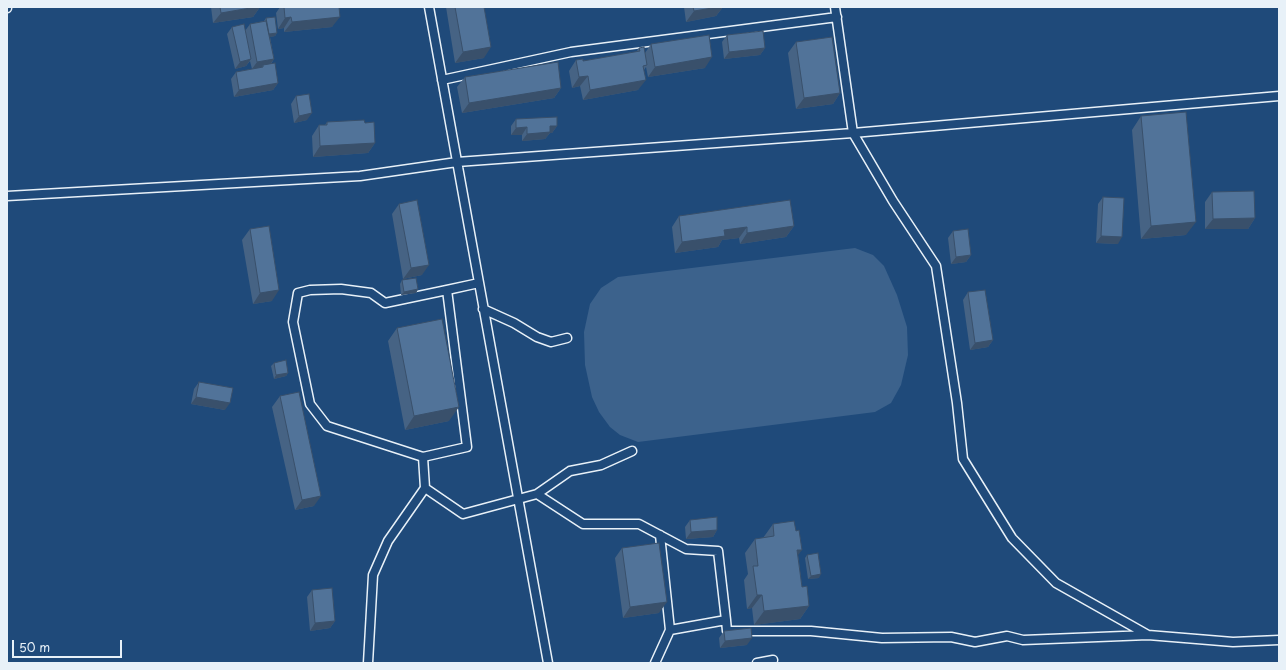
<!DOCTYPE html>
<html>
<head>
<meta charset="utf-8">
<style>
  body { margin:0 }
  #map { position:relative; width:1286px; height:670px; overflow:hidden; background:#1f4a7a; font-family:"Playpen Sans",sans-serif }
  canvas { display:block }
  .frame { position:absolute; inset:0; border:8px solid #e8f1f8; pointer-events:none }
  .scale { position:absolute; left:12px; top:640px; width:110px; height:18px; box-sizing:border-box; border:2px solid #e8f1f8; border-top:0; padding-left:5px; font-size:12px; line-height:14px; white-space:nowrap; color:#e8f1f8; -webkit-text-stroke:3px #1f4a7a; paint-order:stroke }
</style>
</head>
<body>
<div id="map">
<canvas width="1286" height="670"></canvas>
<div class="frame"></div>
<div class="scale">50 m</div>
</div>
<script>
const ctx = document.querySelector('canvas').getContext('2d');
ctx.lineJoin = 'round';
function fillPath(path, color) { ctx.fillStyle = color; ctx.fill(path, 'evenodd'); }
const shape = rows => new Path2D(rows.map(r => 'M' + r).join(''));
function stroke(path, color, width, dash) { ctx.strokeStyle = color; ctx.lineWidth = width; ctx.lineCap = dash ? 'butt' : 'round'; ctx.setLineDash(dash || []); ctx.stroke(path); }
const green = shape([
  [855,248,873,255,884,266,897,295,907,327,908,355,901,385,891,403,875,412,638,442,620,435,610,427,599,412,592,397,585,365,584,332,590,304,601,288,618,277]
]);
const service = shape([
  [429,7,548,663],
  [835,7,853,133,893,201,936,266,957,403,963,459,1012,538,1056,583,1148,635,1233,642,1279,640],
  [7,8,7,7],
  [442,80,571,52,837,17],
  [7,196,360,176,457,162,853,133,1279,96],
  [447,290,467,447,423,457,327,426,310,404,293,322,298,293,310,290,341,289,371,293,385,303,447,290,479,283],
  [483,309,514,323,537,337,551,342,567,338],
  [425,488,463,514,537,494,583,524,639,524,686,549,718,551,726,620,670,630,660,535],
  [537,494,570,471,601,465,632,451],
  [726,620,727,631,811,631,882,638,951,637,975,642,1007,636,1023,640,1148,635],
  [368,663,373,575,388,541,425,488,423,457],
  [655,663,670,630],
  [757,663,773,660]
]);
const wall = shape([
  [211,7,260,7,253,17,213,23],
  [280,7,339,7,332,27,284,32,284,28,278,29,276,13],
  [446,7,484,7,484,58,455,63],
  [684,7,723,7,716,16,686,22],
  [266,18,277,33,275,36,270,37,274,59,271,64,278,83,273,90,234,97,231,79,236,72,252,69,250,61,246,66,235,69,227,34,232,27,245,31,250,24,264,21],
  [727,35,765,48,760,55,724,59,722,42],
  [796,42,840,93,833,104,796,109,788,53],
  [651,44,705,68,648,77,646,67,644,70,638,90,583,100,580,86,572,88,569,71,576,60,583,61,636,52,639,48,645,53],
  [465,77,561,88,554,98,462,113,457,87],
  [296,96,307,120,294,123,291,104],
  [1141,116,1186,235,1141,239,1132,130],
  [516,119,557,126,552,133,550,133,545,139,522,141,522,135,511,135,511,126],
  [327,122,365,123,375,143,368,153,313,157,312,136,319,125,325,125],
  [1212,192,1255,218,1248,229,1205,229,1205,202],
  [1103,197,1118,244,1096,243,1098,204],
  [399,204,422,275,403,279,392,214],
  [679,216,794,226,786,237,740,244,739,238,722,240,718,247,675,253,672,227],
  [250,229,272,301,253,304,242,240],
  [953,231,971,255,966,262,951,264,948,238],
  [402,280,418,289,416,293,401,295,400,284],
  [968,292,993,340,988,347,970,350,963,300],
  [397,328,449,421,405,430,388,341],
  [274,363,288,373,286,376,274,379,271,366],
  [199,382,225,410,191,404,194,389],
  [280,396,314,506,295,510,272,407],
  [690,520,717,530,713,537,686,539,685,527],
  [773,524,798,555,802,587,809,606,800,619,754,625,752,608,747,609,744,580,748,574,745,553,755,539,763,538],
  [622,548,659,613,623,618,615,558],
  [807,555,819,578,808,579,805,558],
  [312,590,335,621,330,628,310,631,307,597],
  [724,631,747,645,720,648,719,638]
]);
const shadedWall = shape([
  [256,7,260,7,253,17,213,23,221,13],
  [718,7,723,7,716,16,686,22,694,11],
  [291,17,284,28,278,29,285,18],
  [340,17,332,27,284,32,292,22],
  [277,33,275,36,266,38,268,34],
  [491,47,484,58,455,63,463,52],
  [765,48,760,55,724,59,729,52],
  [712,57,705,68,648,77,655,67],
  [251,59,246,66,235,69,240,62],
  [274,59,269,66,263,65,261,68,252,69,257,62],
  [588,76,580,86,572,88,579,77],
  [646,80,638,90,583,100,590,90],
  [278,83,273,90,234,97,239,90],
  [561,88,554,98,462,113,469,103],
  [840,93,833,104,796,109,804,98],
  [312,113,307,120,294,123,299,116],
  [550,126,557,126,552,133,550,133,545,139,522,141,527,134],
  [527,127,522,135,511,135,516,128],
  [375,143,368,153,313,157,320,146],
  [1255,218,1248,229,1205,229,1213,219],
  [1196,222,1186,235,1141,239,1151,226],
  [794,226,786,237,740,244,747,233],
  [747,227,739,238,722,240,718,247,675,253,682,242,724,230],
  [1101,236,1122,237,1118,244,1096,243],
  [971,255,966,262,951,264,956,257],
  [429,265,422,275,403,279,411,268],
  [418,289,416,293,401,295,404,292],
  [279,290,272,301,253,304,260,293],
  [993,340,988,347,970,350,975,343],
  [288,373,286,376,274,379,276,375],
  [196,397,230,403,225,410,191,404],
  [459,407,449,421,405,430,414,416],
  [321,496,314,506,295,510,302,500],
  [717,530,713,537,686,539,691,532],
  [797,550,802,550,792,563],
  [821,574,819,578,808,579,811,576],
  [757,595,762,595,752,608,747,609],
  [667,602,659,613,623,618,630,607],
  [809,606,800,619,754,625,764,611],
  [335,621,330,628,310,631,315,623],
  [752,638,747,645,720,648,725,641]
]);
const building = shape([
  [220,7,256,7,221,13,220,7],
  [284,7,339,7,340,17,292,22,291,17,285,18,284,7],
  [455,7,484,7,491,47,463,52,455,7],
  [693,7,718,7,694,11,693,7],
  [275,17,277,33,269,34,266,18,275,17],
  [266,21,274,59,257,62,250,24,266,21],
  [244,24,251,59,240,62,232,27,244,24],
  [763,31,765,48,729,52,727,35,763,31],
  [709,35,712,57,655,67,651,44,709,35],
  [832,37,840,93,804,98,796,42,832,37],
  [644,47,647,65,643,66,646,80,590,90,588,76,579,77,576,60,583,59,583,61,640,51,639,48,644,47],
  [558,62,561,88,469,103,465,77,558,62],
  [275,63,278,83,239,90,236,72,263,67,263,65,275,63],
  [309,94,312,113,299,116,296,96,309,94],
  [1186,112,1196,222,1151,226,1141,116,1186,112],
  [557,117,557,126,550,126,550,132,527,134,527,127,516,128,516,119,557,117],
  [364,120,365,123,374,122,375,143,320,146,319,125,327,125,327,122,364,120],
  [1254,191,1255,218,1213,219,1212,192,1254,191],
  [1103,197,1124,198,1122,237,1101,236,1103,197],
  [417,200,429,265,411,268,399,204,417,200],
  [790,200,794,226,747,233,747,227,724,230,725,236,682,242,679,216,790,200],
  [269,226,279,290,260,293,250,229,269,226],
  [968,229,971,255,956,257,953,231,968,229],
  [416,278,418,289,404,292,402,280,416,278],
  [985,290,993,340,975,343,968,292,985,290],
  [442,319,459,407,414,416,397,328,442,319],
  [286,360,288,373,276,375,274,363,286,360],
  [199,382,233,388,230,403,196,397,199,382],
  [299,392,321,496,302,500,280,396,299,392],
  [717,517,717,530,691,532,690,520,717,517],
  [794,521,796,531,799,530,802,550,797,550,802,587,807,586,809,606,764,611,762,595,757,595,753,566,758,566,755,539,774,536,773,524,794,521],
  [659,543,667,602,630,607,622,548,659,543],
  [818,553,821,574,811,576,807,555,818,553],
  [332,588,335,621,315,623,312,590,332,588],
  [751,628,752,638,725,641,724,631,751,628]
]);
fillPath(green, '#3c628c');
stroke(service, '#e8f1f8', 11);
stroke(service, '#1f4a7a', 8);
fillPath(wall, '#466384');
fillPath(shadedWall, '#39506b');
fillPath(building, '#517399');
stroke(building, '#39506b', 1);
</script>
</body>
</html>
